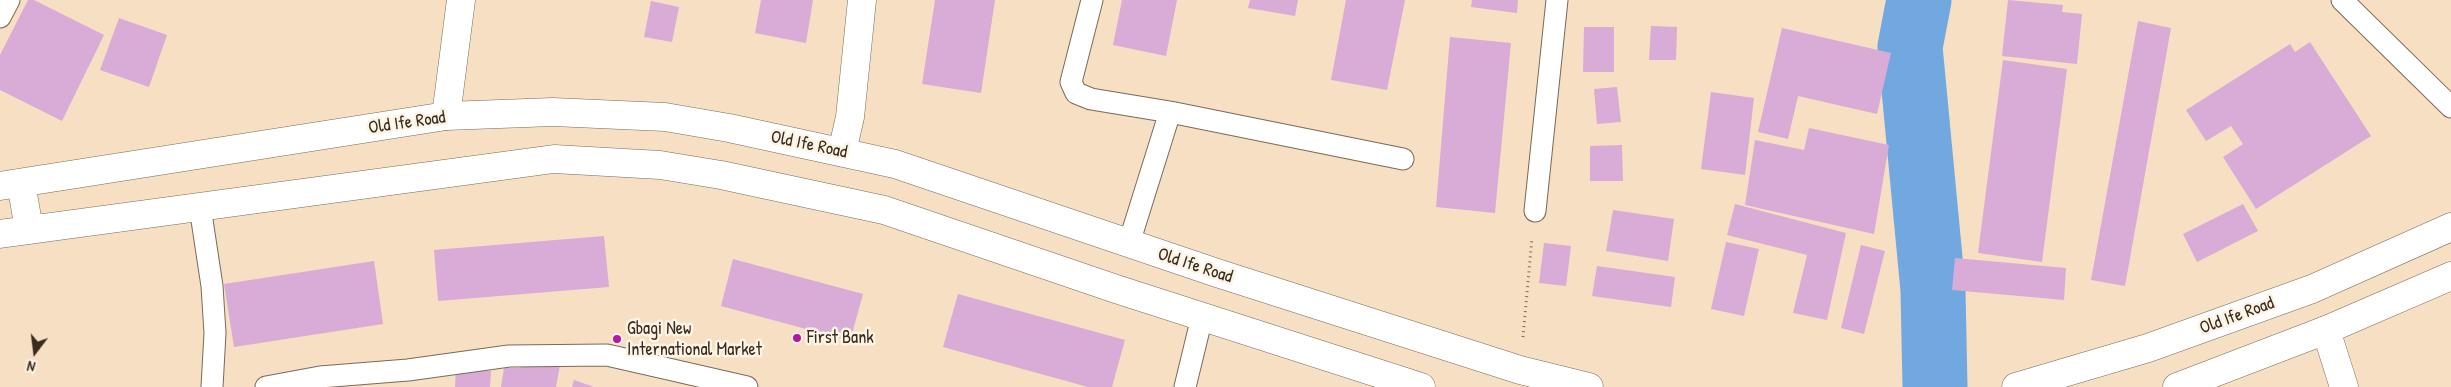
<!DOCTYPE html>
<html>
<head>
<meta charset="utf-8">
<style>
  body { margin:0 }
  #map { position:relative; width:2451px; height:387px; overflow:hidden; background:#f6dfc3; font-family:"Patrick Hand",sans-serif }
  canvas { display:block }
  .north { position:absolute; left:10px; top:327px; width:50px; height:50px; -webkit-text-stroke:4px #fcf5e5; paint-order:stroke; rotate:195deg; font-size:14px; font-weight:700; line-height:20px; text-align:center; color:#3b2a1e }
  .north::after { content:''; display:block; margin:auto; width:18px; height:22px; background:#3b2a1e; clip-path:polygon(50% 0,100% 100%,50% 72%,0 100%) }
</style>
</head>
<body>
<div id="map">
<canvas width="2451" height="387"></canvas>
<div class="north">N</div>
</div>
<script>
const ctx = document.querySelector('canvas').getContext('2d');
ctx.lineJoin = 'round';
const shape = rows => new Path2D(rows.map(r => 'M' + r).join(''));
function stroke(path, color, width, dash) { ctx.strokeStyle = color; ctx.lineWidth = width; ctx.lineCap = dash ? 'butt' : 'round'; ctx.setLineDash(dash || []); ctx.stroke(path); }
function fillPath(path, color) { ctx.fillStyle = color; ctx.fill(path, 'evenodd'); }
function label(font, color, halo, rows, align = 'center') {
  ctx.font = font + ' "Patrick Hand",sans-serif'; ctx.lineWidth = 5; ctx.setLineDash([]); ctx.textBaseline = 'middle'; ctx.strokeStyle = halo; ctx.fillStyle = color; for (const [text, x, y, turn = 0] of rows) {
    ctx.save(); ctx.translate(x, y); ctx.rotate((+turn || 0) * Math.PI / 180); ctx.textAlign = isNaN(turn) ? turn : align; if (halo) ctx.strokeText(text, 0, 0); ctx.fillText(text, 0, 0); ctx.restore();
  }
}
const river = shape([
  [1919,0,1910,47,1933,290,1935,387]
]);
const building = shape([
  [28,0,34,0,104,35,62,121,0,90,0,55],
  [761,0,813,0,806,43,755,33],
  [935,0,995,0,981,93,922,84],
  [1122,0,1177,0,1166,56,1113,45],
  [1250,0,1298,0,1295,16,1248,8],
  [1346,0,1405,0,1387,90,1331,80],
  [1472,0,1518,0,1517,13,1471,7],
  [2008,0,2063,5,2062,12,2082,14,2077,64,2002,56],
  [651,1,679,7,672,42,644,37],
  [119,18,167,35,149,87,100,70],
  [2138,21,2171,28,2125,286,2091,280],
  [1651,26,1677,27,1676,60,1649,60],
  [1584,27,1614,27,1614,72,1583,72],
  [1782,28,1891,53,1877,114,1798,96,1788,139,1758,132],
  [1450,37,1511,43,1495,213,1436,207],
  [2310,42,2371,136,2256,209,2223,157,2243,144,2231,126,2206,141,2186,110,2290,44,2295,52],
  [2003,60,2067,69,2042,262,1978,253],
  [1617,87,1621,122,1597,124,1594,89],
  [1711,92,1754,98,1745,175,1701,169],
  [1809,128,1889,145,1874,234,1745,205,1755,140,1804,150],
  [1622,145,1623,181,1590,181,1590,146],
  [1735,204,1846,233,1827,320,1793,313,1807,255,1727,235],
  [2243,204,2258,231,2197,262,2183,234],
  [1613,210,1674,219,1668,261,1606,251],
  [604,236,609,287,438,301,434,250],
  [1726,242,1759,249,1744,316,1711,309],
  [1544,243,1571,246,1566,286,1539,283],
  [1861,245,1885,251,1864,334,1841,328],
  [1955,258,2066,268,2064,300,1952,290],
  [733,259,863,294,850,341,721,306],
  [374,261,383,324,234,347,224,284],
  [1597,266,1675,277,1671,307,1592,296],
  [958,294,1125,340,1112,387,1088,387,943,347],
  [529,361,560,365,556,387,501,387,504,368,520,368],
  [456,368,491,371,490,387,455,387],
  [574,380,594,387,572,387]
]);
const path = shape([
  [1523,337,1532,238]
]);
const lane = shape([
  [1092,0,1071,82,1076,93,1091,99,1170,112,1129,243],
  [2342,0,2451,107],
  [0,17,9,0],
  [1170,112,1403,159],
  [200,207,212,286,215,333,212,387],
  [1535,211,1557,0],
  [266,387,320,377,408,370,509,356,607,355,747,387],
  [1185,387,1202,317]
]);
const street = shape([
  [446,116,461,0],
  [842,152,850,117,862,0],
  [2326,330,2344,387]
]);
const primary = shape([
  [21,183,29,229],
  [0,186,446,116,553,112,665,117,729,128,895,164,1217,273,1520,370,1589,387],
  [0,234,554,159,660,165,721,175,884,210,1116,289,1421,387],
  [2016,387,2148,348,2312,289,2451,227],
  [2177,387,2326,330,2451,276]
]);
const markers = [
  [797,338,5,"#b5179e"],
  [617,339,5,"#b5179e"]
];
const streetNames = [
  ["Old Ife Road",407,123,-8],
  ["Old Ife Road",809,145,12],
  ["Old Ife Road",1195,266,18],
  ["Old Ife Road",2237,316,-20]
];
const poiNames = [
  ["Gbagi New",627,329],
  ["International Market",627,350],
  ["First Bank",807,338]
];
stroke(river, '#70a8df', 65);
fillPath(building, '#d8acd7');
stroke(lane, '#7c6958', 23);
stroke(street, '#7c6958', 29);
stroke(primary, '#7c6958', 29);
stroke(path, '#7c6958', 3, [1, 4]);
stroke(lane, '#fff', 21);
stroke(street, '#fff', 28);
stroke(primary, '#fff', 28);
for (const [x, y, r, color] of markers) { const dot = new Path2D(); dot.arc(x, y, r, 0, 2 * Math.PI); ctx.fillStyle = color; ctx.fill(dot); stroke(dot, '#fcf5e5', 2); }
label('18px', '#3b2a1e', '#fcf5e5', streetNames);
label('18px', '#3b2a1e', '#fcf5e5', poiNames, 'left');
</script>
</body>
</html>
